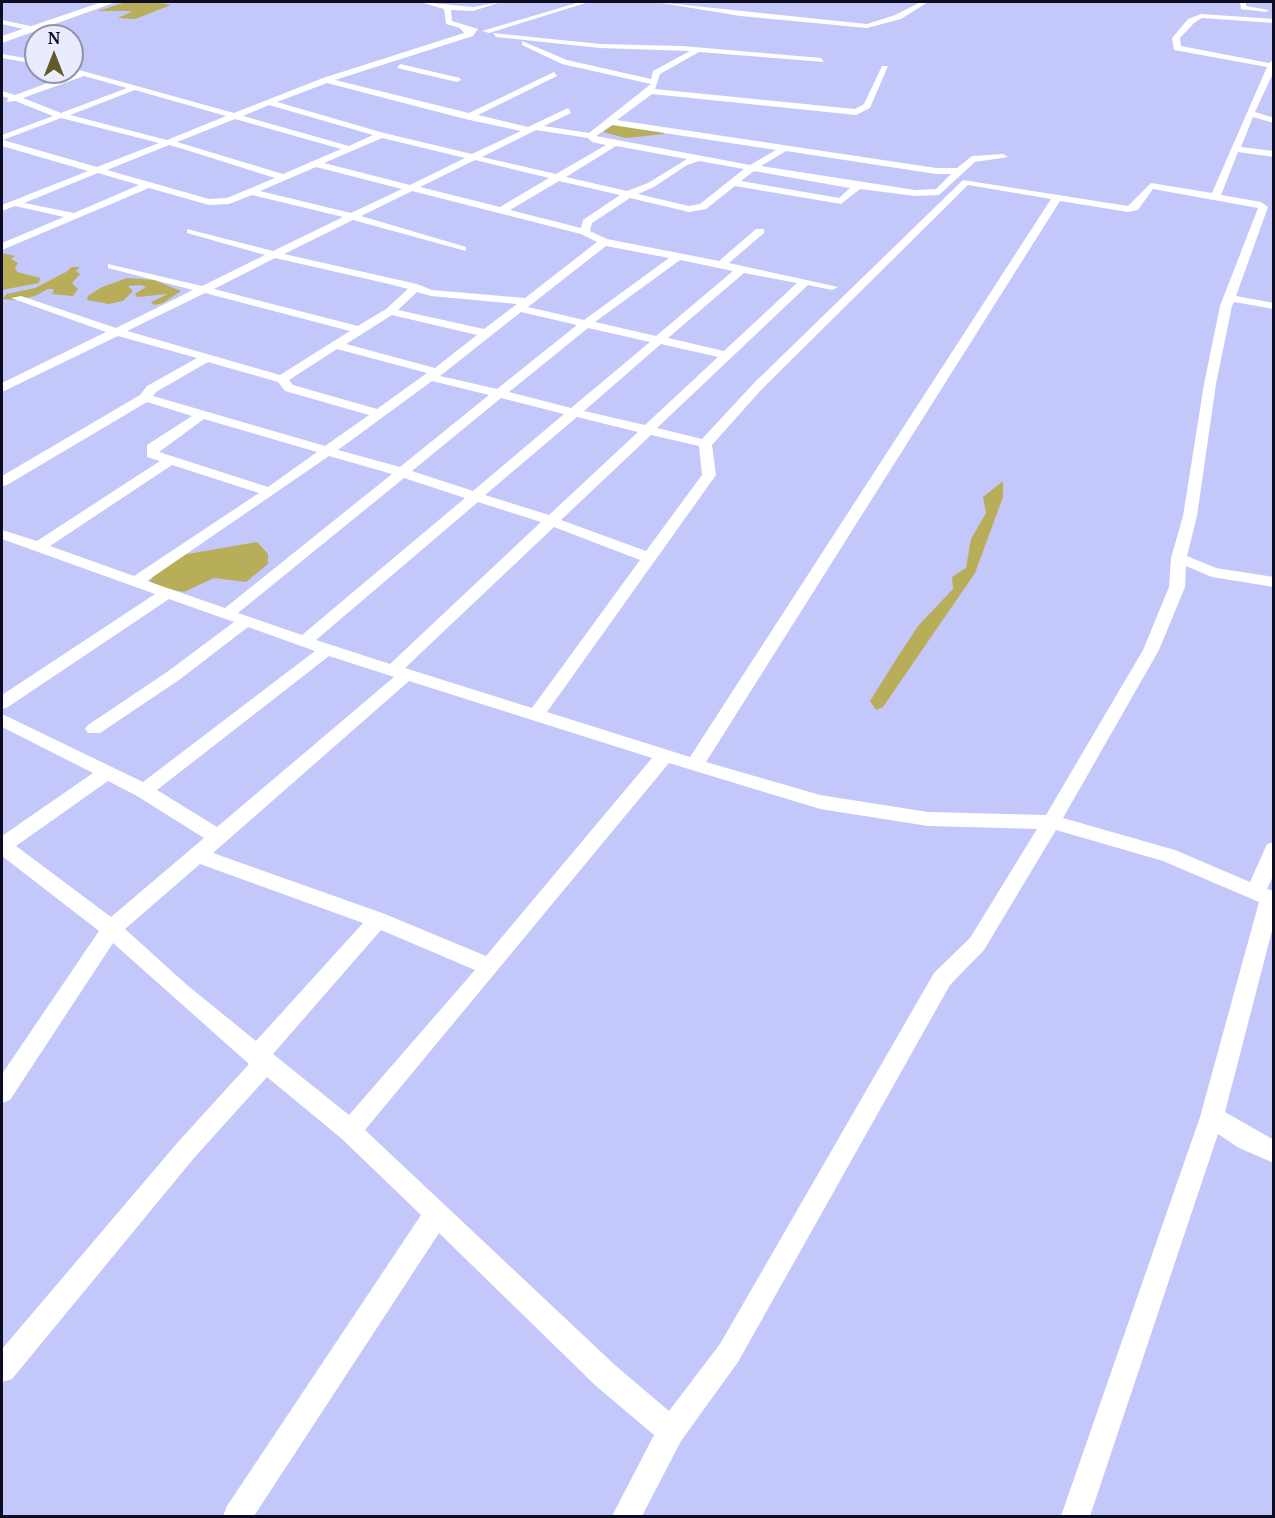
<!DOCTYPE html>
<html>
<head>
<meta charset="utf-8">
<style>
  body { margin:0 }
  #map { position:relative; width:1275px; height:1518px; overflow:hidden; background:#c4c7fa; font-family:"Noto Serif",serif }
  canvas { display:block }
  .frame { position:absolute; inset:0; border:3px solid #0d0c22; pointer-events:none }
  .north { position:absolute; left:24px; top:24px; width:60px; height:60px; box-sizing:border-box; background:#e9ebff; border:2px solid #9192a7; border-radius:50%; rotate:0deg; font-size:16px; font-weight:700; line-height:24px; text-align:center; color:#0d0c22 }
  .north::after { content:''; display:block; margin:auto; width:21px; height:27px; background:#605a26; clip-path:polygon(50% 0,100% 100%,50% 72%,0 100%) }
</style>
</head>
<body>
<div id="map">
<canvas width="1275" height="1518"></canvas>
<div class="frame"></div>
<div class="north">N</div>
</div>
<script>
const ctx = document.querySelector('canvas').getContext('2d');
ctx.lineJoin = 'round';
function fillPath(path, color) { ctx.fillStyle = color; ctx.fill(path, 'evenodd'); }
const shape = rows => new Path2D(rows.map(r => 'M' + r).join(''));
const green = shape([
  [126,2,156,2,171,5,135,19,118,18,133,11,98,11],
  [616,123,665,129,664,134,626,138,603,132],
  [2,253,15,256,11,259,18,263,15,268,17,272,40,278,39,283,2,290],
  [72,267,80,267,76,271,80,274,72,283,78,289,73,296,52,294,54,289,48,289,35,296,15,300,2,299,7,294,35,288,66,272],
  [127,278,154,280,181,291,163,303,154,305,151,302,168,294,137,297,135,294,146,287,141,285,128,286,133,291,123,301,109,304,87,300,88,296,100,288],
  [1003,481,1003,497,975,573,883,707,876,710,870,701,897,658,918,626,953,589,952,577,966,568,971,539,986,513,983,497],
  [257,542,268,554,268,564,246,582,214,578,184,592,162,588,150,581,159,568,176,556]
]);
const street = shape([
  [420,2,473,7,501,2,473,11,451,10,452,21,478,29,473,36,335,80,469,113,554,72,557,76,478,115,528,127,568,108,571,113,544,126,589,133,651,84,562,64,522,45,522,41,567,60,651,79,653,71,690,51,600,48,496,37,493,33,600,44,682,46,821,58,824,62,699,52,660,74,655,89,855,109,864,104,882,66,888,66,870,108,856,115,652,94,617,120,936,168,957,168,972,156,1003,154,1008,157,975,162,939,195,915,196,860,189,841,204,735,186,706,209,689,212,630,198,592,223,590,231,607,239,719,261,756,229,764,229,764,233,729,263,838,287,832,290,808,285,657,428,702,439,753,384,963,180,1128,206,1151,183,1212,193,1267,67,1174,50,1172,38,1188,19,1201,14,1274,19,1274,23,1202,18,1194,23,1180,38,1181,46,1269,63,1274,59,1274,71,1255,112,1274,118,1274,123,1253,117,1241,147,1274,151,1274,157,1238,152,1221,195,1261,202,1268,207,1236,296,1274,303,1274,309,1234,302,1232,306,1216,384,1197,516,1187,556,1216,568,1274,577,1274,587,1212,577,1186,566,1185,587,1159,650,1063,818,1175,850,1250,882,1267,844,1274,842,1274,874,1267,889,1274,891,1274,923,1225,1112,1274,1140,1274,1163,1239,1148,1218,1134,1090,1516,1061,1516,1200,1117,1259,902,1163,861,1056,830,984,950,950,985,738,1362,681,1441,642,1516,612,1516,654,1435,596,1386,439,1233,254,1516,223,1516,227,1506,421,1215,342,1139,267,1077,194,1158,12,1379,2,1382,2,1349,178,1142,249,1064,113,943,10,1100,2,1103,2,1074,99,931,2,856,2,836,93,773,2,727,2,714,143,782,315,651,248,627,179,680,100,733,88,733,85,729,88,725,167,672,234,622,169,599,8,707,2,709,2,695,155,594,2,539,2,530,37,541,160,461,147,457,147,445,192,416,147,402,7,485,2,486,2,476,140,395,147,386,197,358,118,336,2,392,2,383,106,332,11,298,21,296,116,328,193,290,108,268,108,264,202,286,265,255,187,233,187,229,273,251,343,217,252,195,229,204,209,205,149,188,2,250,2,243,64,217,15,206,2,211,2,205,88,171,2,146,2,135,53,116,15,101,7,102,8,98,2,96,2,91,15,95,75,73,70,72,72,68,234,113,323,78,464,33,460,28,446,24,444,9,420,2],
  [84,76,127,88,61,113,23,98,84,76],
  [327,83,465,119,521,131,472,154,384,133,277,102,327,83],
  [135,90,226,116,167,140,70,115,135,90],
  [269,105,373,135,349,146,243,116,269,105],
  [61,118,159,143,97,167,3,140,61,118],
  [235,119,341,149,283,174,177,142,235,119],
  [612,125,776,150,750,165,596,136,612,125],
  [536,130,588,138,592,142,606,145,556,174,482,157,536,130],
  [382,138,465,158,410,185,324,163,382,138],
  [169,145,183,149,275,178,227,198,209,199,107,170,169,145],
  [616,146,687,159,648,183,627,191,566,177,616,146],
  [786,151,936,174,951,174,936,189,915,190,761,166,786,151],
  [475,160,549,178,500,207,420,187,475,160],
  [699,161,744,169,700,204,689,206,638,194,654,187,687,165,699,161],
  [316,167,402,189,351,213,260,191,316,167],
  [754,171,844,187,850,188,839,198,741,181,754,171],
  [98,173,139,185,74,213,24,203,98,173],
  [559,181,620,195,583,220,581,228,510,210,559,181],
  [968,185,1051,199,690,757,547,712,716,475,712,445,761,390,968,185],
  [1153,189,1258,208,1220,306,1204,384,1183,516,1171,558,1169,587,1143,650,1046,815,928,812,820,795,706,762,1060,201,1128,212,1138,210,1153,189],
  [412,191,581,234,597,242,525,298,432,290,417,284,284,254,353,220,466,251,466,247,361,216,412,191],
  [606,246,669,258,584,320,528,307,606,246],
  [275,258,389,284,408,289,386,309,358,326,214,289,275,258],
  [680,260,733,271,656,336,595,322,680,260],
  [744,273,797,283,724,351,668,338,744,273],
  [417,292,431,296,517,304,484,329,398,310,417,292],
  [205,293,350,331,280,375,127,331,205,293],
  [521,312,577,325,497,389,440,376,521,312],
  [392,315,477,335,435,368,346,344,392,315],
  [588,328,650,342,571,408,509,392,588,328],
  [661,344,718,357,645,425,584,411,661,344],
  [337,349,427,373,377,409,293,385,289,380,337,349],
  [208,362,278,382,285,391,369,415,325,446,153,396,156,392,208,362],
  [432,381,489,395,400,467,338,450,432,381],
  [501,398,564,414,473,491,412,471,501,398],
  [577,417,638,432,549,515,485,495,577,417],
  [204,419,317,452,268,487,159,452,204,419],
  [651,435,699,446,702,475,646,551,561,520,651,435],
  [329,456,392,474,225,608,147,581,329,456],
  [172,465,259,493,134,576,50,546,172,465],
  [404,478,465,498,302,635,238,613,404,478],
  [478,502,541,522,390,664,316,640,478,502],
  [554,527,640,560,532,708,405,668,554,527],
  [329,656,394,677,217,827,157,790,329,656],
  [409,681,652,758,486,956,385,914,213,853,409,681],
  [669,763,820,809,928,826,1037,829,970,938,934,973,720,1344,669,1411,616,1366,365,1130,669,763],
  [108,781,137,796,204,838,111,917,16,846,108,781],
  [200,864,363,923,256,1041,187,985,125,929,200,864],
  [381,930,475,970,349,1115,273,1054,381,930],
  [580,2,589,2,489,33,482,31,580,2],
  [656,2,867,24,895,15,921,2,928,2,901,19,867,28,740,16,656,2],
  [1240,2,1246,2,1246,6,1269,10,1266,12,1241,9,1240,2],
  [2,20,35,27,36,29,32,31,2,24,2,20],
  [2,54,36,60,36,64,2,58,2,54],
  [400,64,460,78,461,80,457,82,397,68,400,64]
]);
const primary = shape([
  [102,2,116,2,2,43,2,36,102,2]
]);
fillPath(green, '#b8ad58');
fillPath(street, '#fff');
fillPath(primary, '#fff');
</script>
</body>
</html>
